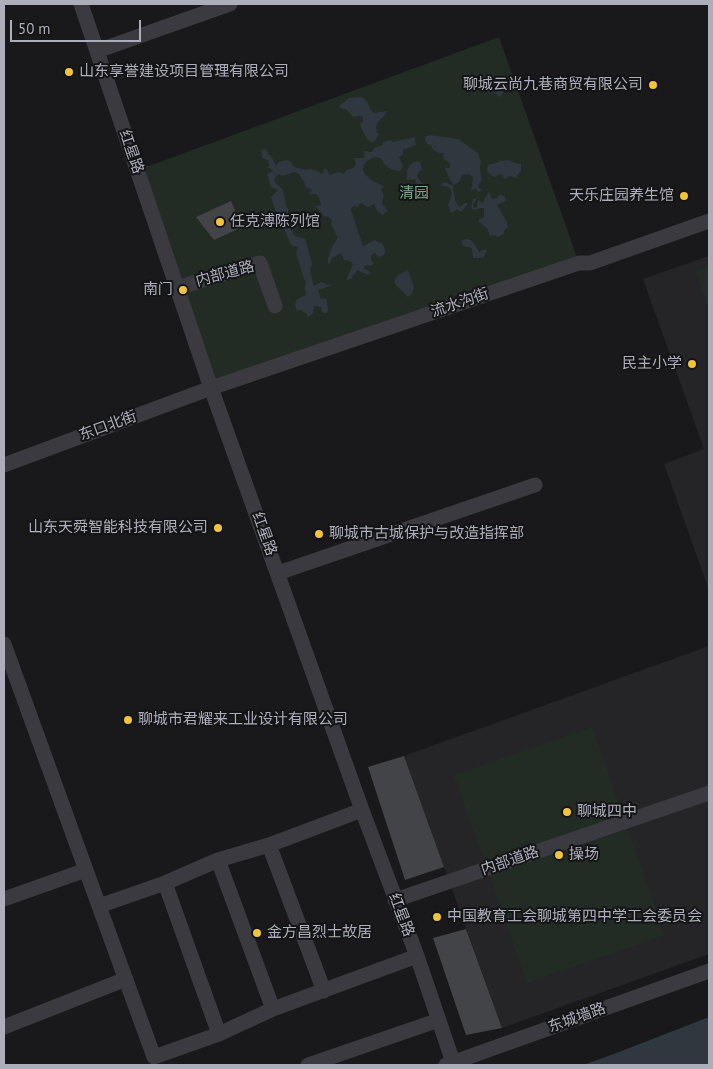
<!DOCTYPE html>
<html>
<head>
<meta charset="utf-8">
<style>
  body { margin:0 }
  #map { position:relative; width:713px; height:1069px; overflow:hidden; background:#19191b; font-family:"PT Sans",sans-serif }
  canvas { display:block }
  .frame { position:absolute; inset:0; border:5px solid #acafbb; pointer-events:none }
  .scale { position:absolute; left:10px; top:20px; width:131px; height:22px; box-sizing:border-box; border:2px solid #acafbb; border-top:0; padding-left:6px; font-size:15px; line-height:18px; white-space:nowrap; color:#acafbb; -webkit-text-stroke:4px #141416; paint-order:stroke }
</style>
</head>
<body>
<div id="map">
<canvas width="713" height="1069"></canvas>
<div class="frame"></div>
<div class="scale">50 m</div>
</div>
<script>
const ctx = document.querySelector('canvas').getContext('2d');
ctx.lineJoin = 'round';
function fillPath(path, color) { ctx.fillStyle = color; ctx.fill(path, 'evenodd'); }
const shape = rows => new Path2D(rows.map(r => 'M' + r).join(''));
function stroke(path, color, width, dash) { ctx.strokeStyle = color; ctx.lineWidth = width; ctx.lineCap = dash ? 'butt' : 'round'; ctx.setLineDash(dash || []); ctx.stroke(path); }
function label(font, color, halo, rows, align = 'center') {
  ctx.font = font + ' "PT Sans","Noto Sans SC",sans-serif'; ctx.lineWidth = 4; ctx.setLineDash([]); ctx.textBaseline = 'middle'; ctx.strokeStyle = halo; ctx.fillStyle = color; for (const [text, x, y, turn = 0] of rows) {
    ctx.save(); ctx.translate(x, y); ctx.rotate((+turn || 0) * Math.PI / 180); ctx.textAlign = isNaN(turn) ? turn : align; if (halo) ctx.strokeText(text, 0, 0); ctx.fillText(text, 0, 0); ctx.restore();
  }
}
const built = shape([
  [709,256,709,590,664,464,704,449,643,279],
  [709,646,709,954,502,1028,404,756]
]);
const green = shape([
  [499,37,579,263,211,388,136,165,149,166],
  [709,267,709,311,696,272],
  [592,727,665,935,527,983,454,775]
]);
const water = shape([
  [499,77,502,77,503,94,500,97,495,93,484,92,484,82,486,82,491,85,490,81,491,78,497,86,499,83],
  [362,97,368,103,370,109,374,113,387,111,384,116,378,122,376,127,377,133,379,134,375,141,372,143,368,140,364,134,360,124,363,121,362,116,353,117,347,110,338,107,349,98],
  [430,135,458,139,478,153,481,162,480,167,481,176,482,180,478,185,480,189,483,190,479,192,475,189,471,191,473,177,469,174,462,175,459,182,454,185,450,180,445,168,450,168,450,163,443,158,444,153,440,153,433,150,431,145,427,144,425,140,426,136],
  [415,137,415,141,416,145,403,150,403,154,399,157,403,166,400,171,392,170,384,164,381,158,374,157,367,161,364,165,363,170,365,174,371,180,383,186,384,187,381,189,384,196,383,198,382,204,388,211,383,215,378,212,374,204,369,207,365,206,362,203,359,204,358,207,354,206,352,207,351,210,363,246,375,240,378,242,382,243,385,249,385,253,384,255,378,257,375,253,371,255,371,259,374,264,370,266,366,265,363,268,369,271,370,273,368,275,357,270,355,274,353,275,352,278,346,281,353,264,350,261,344,260,341,253,331,259,330,263,328,264,328,258,332,247,336,241,337,237,334,229,331,225,332,220,327,216,324,217,322,213,315,206,321,205,319,198,316,194,308,195,312,190,308,188,306,188,304,182,299,174,294,172,283,176,279,174,274,179,276,183,282,189,285,198,286,206,288,209,288,214,291,229,295,236,305,239,311,259,312,265,310,269,312,278,314,286,321,282,325,283,327,285,333,285,318,290,321,299,325,298,327,300,328,311,326,313,324,313,322,312,321,307,314,306,313,313,308,317,306,313,304,313,302,310,298,310,297,313,295,304,297,299,306,295,305,288,306,282,304,279,296,253,298,247,291,245,282,224,286,219,283,216,277,215,271,197,278,190,271,187,267,174,273,171,270,168,266,169,269,166,268,160,262,158,261,150,265,149,268,152,268,154,271,156,276,166,279,162,286,160,290,161,294,166,297,168,307,170,310,169,318,171,322,174,325,167,330,175,339,172,344,174,346,170,353,168,356,165,354,158,361,158,365,157,363,151,372,152,374,148,383,145,383,142,390,140,393,142],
  [509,160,518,164,521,164,521,171,517,175,517,178,510,176,505,179,501,174,495,177,489,174,487,170,488,165,496,163,500,161],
  [416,161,420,162,421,165,422,170,419,171,417,176,420,181,425,185,425,191,423,194,421,192,421,189,420,186,416,183,415,179,407,180,407,170,411,164],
  [445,182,454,186,453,188,455,200,458,206,460,207,465,203,468,204,461,212,457,209,451,213,448,205,452,194,450,188,446,186,443,186,441,184],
  [489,192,492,199,497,198,500,194,505,197,506,200,504,202,497,205,507,222,508,228,504,230,504,234,498,237,495,235,490,236,487,228,479,222,479,219,484,217,484,208,482,208,473,210,471,207,473,199,477,198,473,205,474,208,477,207,478,199,480,202,483,203,485,198],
  [466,239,471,240,475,245,479,252,482,250,487,250,486,253,483,258,473,258,472,248,463,246,461,241],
  [408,270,414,287,412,294,408,297,395,284,395,279,398,275],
  [709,1017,709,1065,583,1065,619,1052]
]);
const building = shape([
  [231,201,242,227,214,240,196,217],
  [404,756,444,867,405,880,368,767],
  [466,929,502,1028,466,1035,433,938]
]);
const street = shape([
  [81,4,211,388,362,810,417,956,453,1062],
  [97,51,230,4],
  [177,288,260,263,275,306],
  [4,465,211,388,579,263,590,263,709,221],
  [278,573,535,485],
  [4,644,99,906],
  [269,845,324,991],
  [218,860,273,1009],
  [165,883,219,1034,154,1057,99,906,165,883,218,860,269,845,362,810],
  [4,899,86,870],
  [395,900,709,793],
  [4,1027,126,979],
  [219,1034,273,1009,417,956],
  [308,1065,439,1020],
  [446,1065,709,971]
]);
const markers = [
  [69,72,5,"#f1c43c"],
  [653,85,5,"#f1c43c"],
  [684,196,5,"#f1c43c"],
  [220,222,5,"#f1c43c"],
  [183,290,5,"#f1c43c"],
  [692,364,5,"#f1c43c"],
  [218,528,5,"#f1c43c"],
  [319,534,5,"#f1c43c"],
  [128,720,5,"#f1c43c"],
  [567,812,5,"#f1c43c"],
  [559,855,5,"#f1c43c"],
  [437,917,5,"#f1c43c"],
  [257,933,5,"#f1c43c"]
];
const poiNames = [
  ["山东享誉建设项目管理有限公司",79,72],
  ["聊城云尚九巷商贸有限公司",643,85,"right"],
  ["天乐庄园养生馆",674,196,"right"],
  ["任克溥陈列馆",230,222],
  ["南门",173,290,"right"],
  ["民主小学",682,364,"right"],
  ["山东天舜智能科技有限公司",208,528,"right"],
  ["聊城市古城保护与改造指挥部",329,534],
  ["聊城市君耀来工业设计有限公司",138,720],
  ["聊城四中",577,812],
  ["操场",569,855],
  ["中国教育工会聊城第四中学工会委员会",447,917],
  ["金方昌烈士故居",267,933]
];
const streetNames = [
  ["红星路",131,152,71],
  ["内部道路",225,274,-15],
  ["流水沟街",460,303,-19],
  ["东口北街",108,426,-20],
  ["红星路",264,534,70],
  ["内部道路",510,861,-19],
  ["红星路",401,915,69],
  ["东城墙路",577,1018,-20]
];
const parkNames = [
  ["清园",414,194]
];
fillPath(built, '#252528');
fillPath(green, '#232b25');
fillPath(water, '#2f373f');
fillPath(building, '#434448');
stroke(street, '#3a3a40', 15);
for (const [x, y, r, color] of markers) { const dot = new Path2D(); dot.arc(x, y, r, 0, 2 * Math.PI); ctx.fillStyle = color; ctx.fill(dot); stroke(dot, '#141416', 2); }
label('15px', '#acafbb', '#141416', poiNames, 'left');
label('15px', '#acafbb', '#141416', streetNames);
label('15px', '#83a588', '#141416', parkNames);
</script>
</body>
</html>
